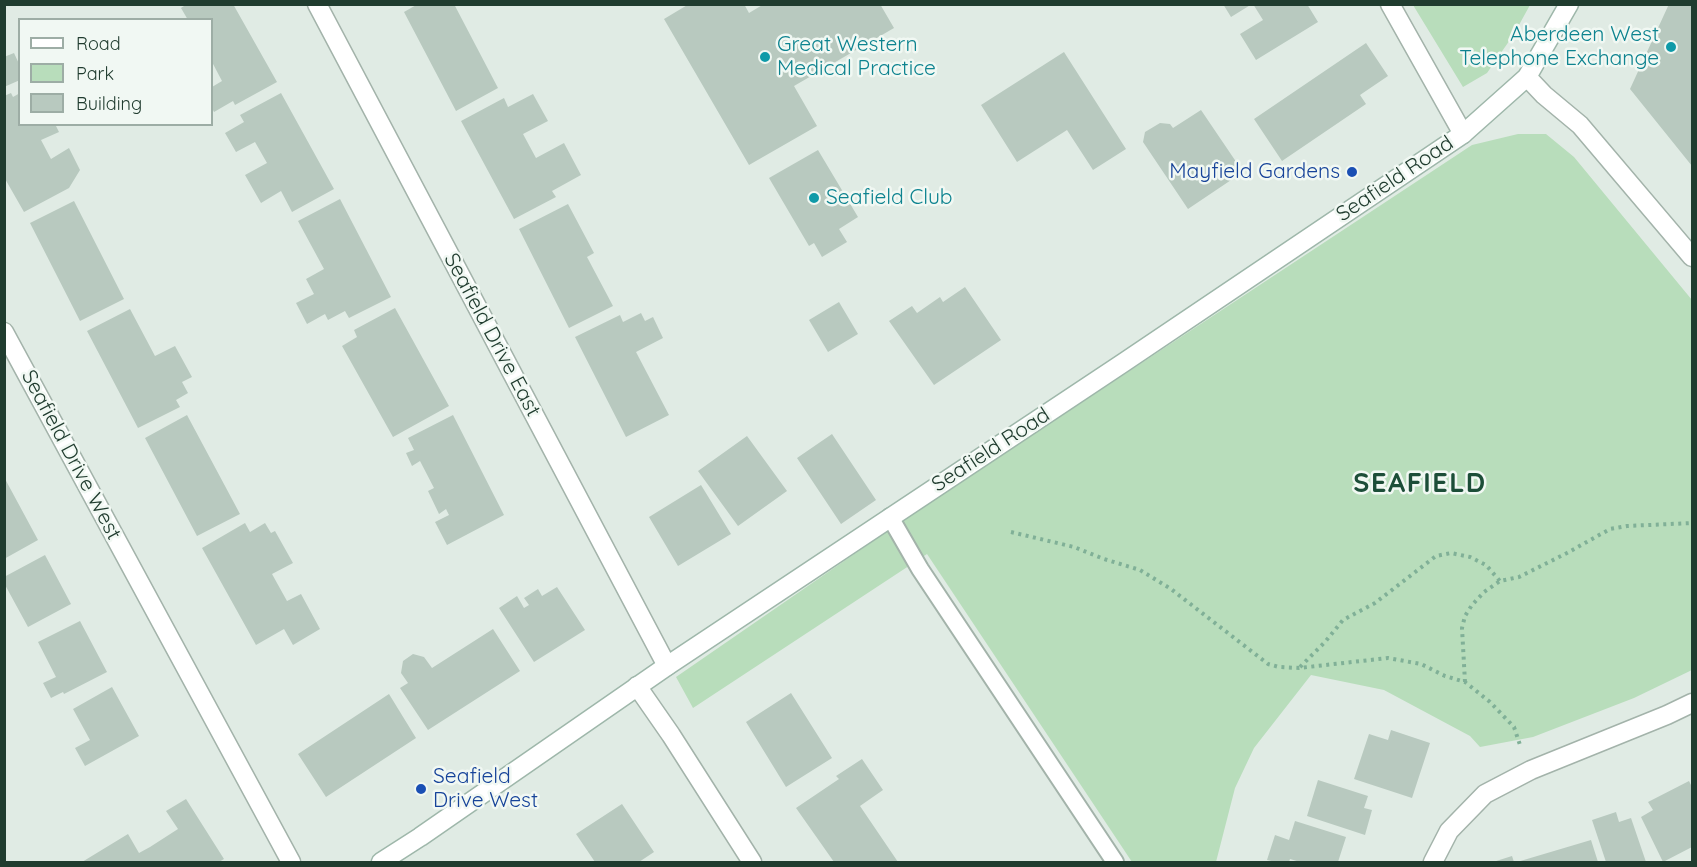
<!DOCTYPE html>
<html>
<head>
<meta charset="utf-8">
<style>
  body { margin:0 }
  #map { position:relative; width:1697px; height:867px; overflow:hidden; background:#e0ebe4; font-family:Quicksand,sans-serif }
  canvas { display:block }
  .frame { position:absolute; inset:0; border:6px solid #203c2f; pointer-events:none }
  .legend { position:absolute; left:18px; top:18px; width:195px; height:108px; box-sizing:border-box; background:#f1f8f3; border:2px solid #9dada5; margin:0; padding:8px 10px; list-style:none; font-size:18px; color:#203c2f }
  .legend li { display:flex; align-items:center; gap:12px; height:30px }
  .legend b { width:30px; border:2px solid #9dada5 }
</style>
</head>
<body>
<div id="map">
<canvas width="1697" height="867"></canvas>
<div class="frame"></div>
<ul class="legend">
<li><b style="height:8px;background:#fff"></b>Road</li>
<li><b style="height:16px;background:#b8ddbb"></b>Park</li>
<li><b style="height:16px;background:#b8c9bf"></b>Building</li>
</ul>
</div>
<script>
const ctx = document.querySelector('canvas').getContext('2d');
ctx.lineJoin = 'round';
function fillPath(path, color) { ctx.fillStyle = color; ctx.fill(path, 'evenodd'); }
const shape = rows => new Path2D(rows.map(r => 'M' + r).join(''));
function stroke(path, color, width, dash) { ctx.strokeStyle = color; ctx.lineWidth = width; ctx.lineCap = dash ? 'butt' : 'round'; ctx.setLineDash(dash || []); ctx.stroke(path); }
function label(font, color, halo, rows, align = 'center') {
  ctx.font = font + ' Quicksand,sans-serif'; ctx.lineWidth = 5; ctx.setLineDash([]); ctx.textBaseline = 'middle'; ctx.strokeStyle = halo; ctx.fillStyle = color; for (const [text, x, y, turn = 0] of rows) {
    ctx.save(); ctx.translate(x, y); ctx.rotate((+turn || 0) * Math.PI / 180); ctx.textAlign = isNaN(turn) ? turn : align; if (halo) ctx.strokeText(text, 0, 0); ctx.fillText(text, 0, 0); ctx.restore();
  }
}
const green = shape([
  [1413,5,1530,5,1514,34,1487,73,1463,87],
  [1518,134,1546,134,1574,157,1692,300,1692,670,1634,698,1533,737,1480,747,1470,736,1384,690,1311,675,1254,748,1235,788,1216,862,1132,862,927,554,693,708,676,677,905,519,1472,145]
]);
const building = shape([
  [187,4,233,4,277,82,235,105,233,101,214,112,212,108,212,87,222,81,212,62,212,20,188,20,181,8],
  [418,4,454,4,498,88,456,111,404,12],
  [689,4,744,4,749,13,764,4,880,4,894,28,794,86,817,126,749,165,664,19],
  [1223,4,1252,4,1231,17],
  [1253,4,1307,4,1318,22,1256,60,1240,34,1263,20],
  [1669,4,1692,4,1692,166,1630,89],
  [1366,43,1388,76,1360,95,1366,104,1282,161,1254,119],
  [1064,52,1126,149,1093,170,1067,130,1017,162,981,105],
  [14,53,20,66,20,80,4,87,4,57],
  [11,93,13,97,20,93,20,124,55,124,59,132,41,140,51,159,69,148,80,170,69,188,24,212,4,177,4,96],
  [281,93,334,189,292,212,281,191,261,203,245,175,267,163,255,142,236,152,225,133,244,122,240,115],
  [533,94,548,121,523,134,536,158,564,143,581,175,552,191,556,197,514,219,461,121,504,98,508,107],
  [1201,110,1243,172,1188,209,1143,142,1145,132,1160,123,1170,124,1173,128],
  [818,150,858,217,839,229,847,242,822,257,814,243,809,246,769,178],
  [340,199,391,297,349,318,345,311,328,320,325,314,307,324,296,303,314,294,306,279,324,269,298,221],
  [74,201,124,299,80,321,30,223],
  [568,204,594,253,587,257,613,306,569,328,519,229],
  [965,287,1001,340,934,385,889,321,912,306,917,313,940,297,943,302],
  [839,302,858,334,828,352,809,320],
  [395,308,449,406,393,437,342,346,357,337,354,330],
  [130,309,155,356,175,346,192,377,182,382,188,393,176,400,180,407,138,428,87,331],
  [641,313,645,321,653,317,663,338,636,352,669,415,626,437,575,337,620,315,623,322],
  [187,415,240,514,197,536,145,438],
  [453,415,504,515,447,545,435,522,449,515,446,509,439,514,428,491,434,488,420,461,412,466,406,453,414,450,408,438],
  [832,434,876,500,841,524,797,458],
  [747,436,787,491,738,526,698,471],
  [4,477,38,540,4,559],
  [701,485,731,534,678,566,649,517],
  [245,523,250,532,265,523,271,533,275,531,293,563,272,574,287,601,301,594,320,629,293,645,284,629,256,645,202,548],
  [45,555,71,604,28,627,4,583,4,577],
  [557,587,585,630,534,662,499,608,517,596,524,608,529,605,524,598,538,589,542,596],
  [80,621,107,672,64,694,63,692,51,698,43,683,56,677,38,642],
  [493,629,520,671,428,730,400,688,408,683,401,673,403,661,413,654,424,657,432,668],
  [112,687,139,736,85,766,75,748,90,740,73,709],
  [791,693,832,758,786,787,746,722],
  [389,694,416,738,326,797,298,754],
  [1391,730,1430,743,1412,798,1354,779,1369,734,1388,740],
  [862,759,883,790,860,806,898,862,834,862,796,808,839,779,836,776],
  [1318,780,1368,796,1364,808,1372,810,1365,835,1307,816],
  [1689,781,1692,787,1692,847,1663,862,1641,817,1653,810,1648,802],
  [186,799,224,859,219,862,82,862,128,834,139,853,150,847,178,829,166,811],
  [622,804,654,852,639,862,595,862,576,834],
  [1616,812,1619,822,1631,818,1646,862,1606,862,1592,820],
  [1295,821,1346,837,1338,862,1300,862,1290,859,1289,862,1276,862,1267,860,1275,835,1289,840],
  [1591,840,1598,862,1517,862],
  [1512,856,1514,862,1493,862]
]);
const path = shape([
  [1011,532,1074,547,1104,559,1140,570,1171,589,1268,664,1279,667,1299,668,1388,658,1421,664,1445,676,1465,682,1490,702,1514,727,1520,745],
  [1300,667,1325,642,1343,620,1375,603,1436,556,1451,553,1470,557,1486,565,1500,581],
  [1465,682,1462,628,1465,616,1472,605,1484,592,1500,581,1519,577,1567,553,1610,529,1627,526,1692,523]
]);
const lane = shape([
  [890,517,920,569,1115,862]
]);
const street = shape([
  [317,4,667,666],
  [1390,4,1463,134],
  [1527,77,1544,95,1580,125,1692,257],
  [4,332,291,862],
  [637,686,671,735,752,862],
  [1433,862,1449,831,1485,794,1531,770,1667,715,1692,703]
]);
const secondary = shape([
  [381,862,420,837,667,666,1123,363,1463,134,1527,77,1569,4]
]);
const markers = [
  [1671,47,6,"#0f9aa8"],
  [765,57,6,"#0f9aa8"],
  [1352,172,6,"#1a4fb4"],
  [814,198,6,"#0f9aa8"],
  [421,789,6,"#1a4fb4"]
];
const cultureNames = [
  ["Aberdeen West",1659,35,"right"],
  ["Telephone Exchange",1659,59,"right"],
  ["Great Western",777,45],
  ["Medical Practice",777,69],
  ["Seafield Club",826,198]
];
const transitNames = [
  ["Mayfield Gardens",1340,172],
  ["Seafield",433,777,"left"],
  ["Drive West",433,801,"left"]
];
const streetNames = [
  ["Seafield Road",1395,179,-34],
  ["Seafield Drive East",492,335,62],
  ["Seafield Road",991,450,-33],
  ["Seafield Drive West",71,455,62]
];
const districtNames = [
  ["SEAFIELD",1420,484]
];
fillPath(green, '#b8ddbb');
fillPath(building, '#b8c9bf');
stroke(lane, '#a3b3aa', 20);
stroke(street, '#a3b3aa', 21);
stroke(secondary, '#9eb7aa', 21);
stroke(path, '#80b097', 4, [3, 4.5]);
stroke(lane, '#fff', 16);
stroke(street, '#fff', 18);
stroke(secondary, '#fff', 18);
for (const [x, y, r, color] of markers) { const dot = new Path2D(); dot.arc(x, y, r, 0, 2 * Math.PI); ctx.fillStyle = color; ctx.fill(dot); stroke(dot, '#f1f8f3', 2); }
label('21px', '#0d838f', '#f1f8f3', cultureNames, 'left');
label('21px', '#164399', '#f1f8f3', transitNames, 'right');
label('21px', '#203c2f', '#f1f8f3', streetNames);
ctx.letterSpacing = '1.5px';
label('bold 27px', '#1c4e38', '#f1f8f3', districtNames);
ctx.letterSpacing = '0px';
</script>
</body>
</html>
